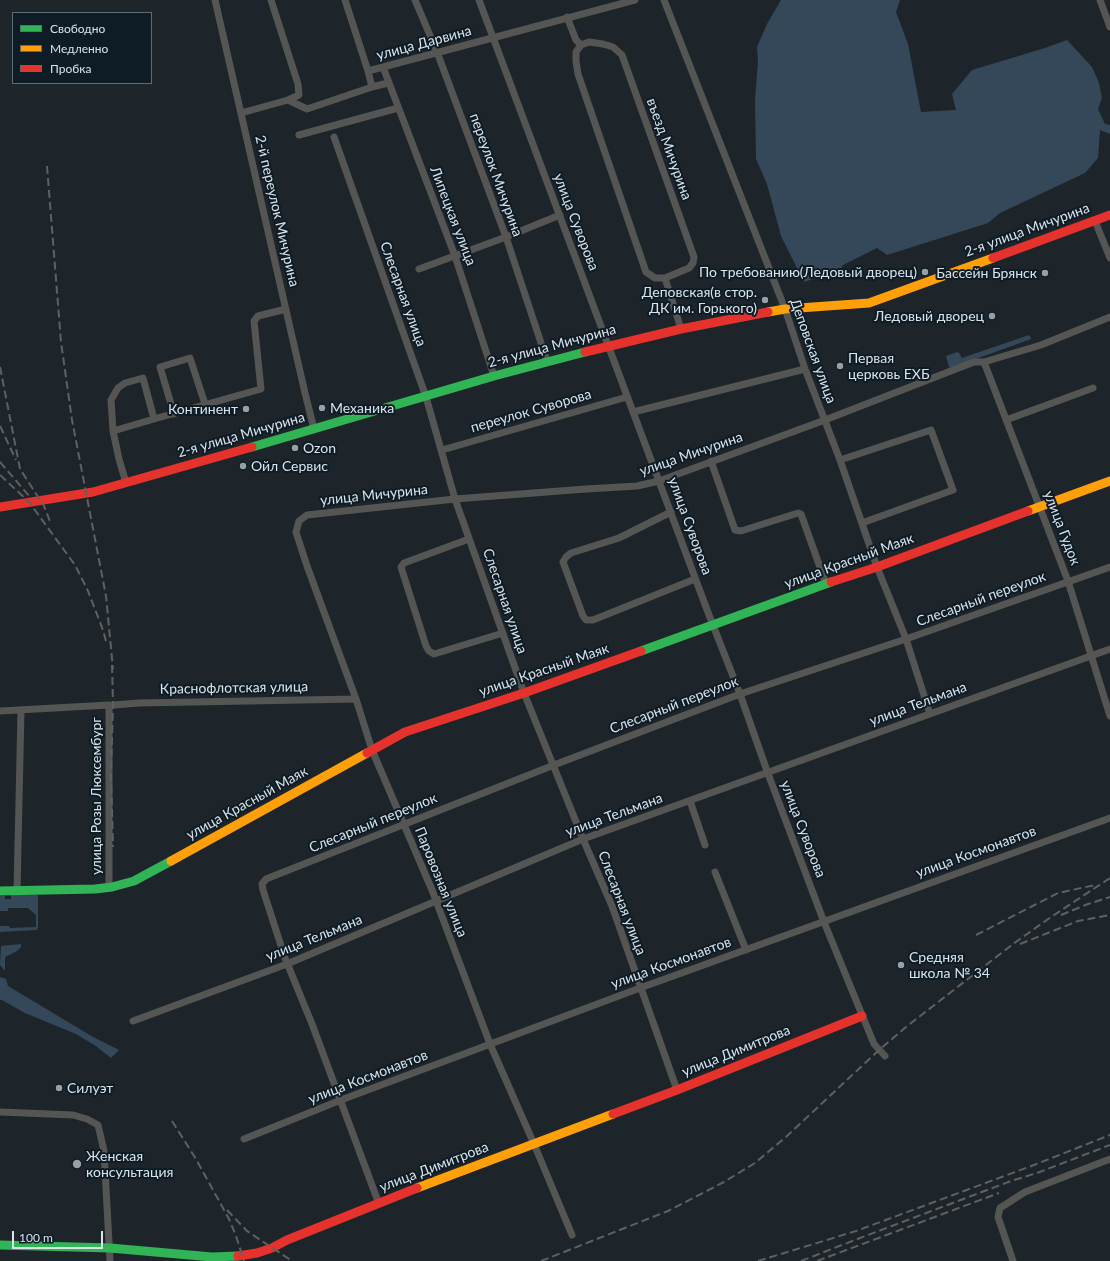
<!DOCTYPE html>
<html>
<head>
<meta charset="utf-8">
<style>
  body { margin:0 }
  #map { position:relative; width:1110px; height:1261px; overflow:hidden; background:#1e252a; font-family:Lato,sans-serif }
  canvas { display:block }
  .legend { position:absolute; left:12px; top:12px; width:140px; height:72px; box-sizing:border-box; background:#0e1c26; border:1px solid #606c74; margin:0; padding:5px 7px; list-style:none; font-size:12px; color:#dae3ea }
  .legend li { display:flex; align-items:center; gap:8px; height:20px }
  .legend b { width:20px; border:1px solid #606c74 }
  .scale { position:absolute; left:12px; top:1231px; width:91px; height:18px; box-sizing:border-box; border:2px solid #dae3ea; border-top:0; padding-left:5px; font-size:12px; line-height:14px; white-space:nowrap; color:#dae3ea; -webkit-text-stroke:3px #0e1c26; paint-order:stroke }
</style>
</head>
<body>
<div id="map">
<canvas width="1110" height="1261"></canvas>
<ul class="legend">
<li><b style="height:5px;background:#30b455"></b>Свободно</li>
<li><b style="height:5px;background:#ff9f0a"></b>Медленно</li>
<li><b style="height:5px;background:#e5322d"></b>Пробка</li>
</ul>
<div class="scale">100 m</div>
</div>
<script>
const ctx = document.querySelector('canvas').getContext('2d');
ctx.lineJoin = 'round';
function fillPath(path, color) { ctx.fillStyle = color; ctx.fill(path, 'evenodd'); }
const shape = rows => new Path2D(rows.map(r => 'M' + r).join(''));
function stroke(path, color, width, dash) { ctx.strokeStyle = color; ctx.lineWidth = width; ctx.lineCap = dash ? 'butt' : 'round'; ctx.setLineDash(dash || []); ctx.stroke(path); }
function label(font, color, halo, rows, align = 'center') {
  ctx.font = font + ' Lato,sans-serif'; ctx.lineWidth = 4; ctx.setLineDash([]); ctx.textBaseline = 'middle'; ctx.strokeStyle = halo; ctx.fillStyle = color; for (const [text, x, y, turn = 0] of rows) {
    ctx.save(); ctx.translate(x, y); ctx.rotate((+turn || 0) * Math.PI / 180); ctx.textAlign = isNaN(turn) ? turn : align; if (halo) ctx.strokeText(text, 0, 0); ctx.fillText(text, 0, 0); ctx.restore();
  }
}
const green = shape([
  [781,0,900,0,896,12,908,44,921,112,956,110,952,94,972,70,1045,48,1067,40,1092,67,1099,83,1102,98,1098,109,1105,124,1110,125,1110,134,1100,130,1098,158,1085,173,1000,213,988,223,887,255,877,248,843,265,840,270,804,282,781,236,767,184,756,159,755,100,758,62,757,47,767,24],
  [1029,335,1031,338,1031,339,951,368,949,367,946,356,957,352,959,353,962,358],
  [11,895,38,895,38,927,37,930,0,932,0,926,9,926,10,928,36,927,36,915,28,908,8,908,8,911,0,911,0,896,5,896,5,899,11,899],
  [21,944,21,947,17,951,5,957,5,971,0,965,1,946],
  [0,977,6,979,8,986,93,1037,119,1050,111,1058,96,1046,76,1034,25,1013,2,1000,0,1000]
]);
const street = shape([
  [215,0,305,393,314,429],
  [271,0,298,84,299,95,288,100],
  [345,0,368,71],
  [415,0,437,52,506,237,547,361],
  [479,0,709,615,740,694,767,771,824,922,874,1044,885,1056],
  [664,0,785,309,805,369,840,460,877,567,906,639,930,714],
  [1100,0,1110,27],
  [567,17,576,40,581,45,576,52,576,61,578,74,646,272,655,278,665,278,681,329],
  [581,45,589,42,603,44,613,47,622,55,694,257,693,263,689,268,665,278],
  [383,67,455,256,494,376],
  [372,87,388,83],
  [241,113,288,100,307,109,372,87,368,71,635,0],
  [299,135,398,108],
  [334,137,426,397,455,499,524,693,583,839,612,906,677,1090],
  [1095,221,1110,258],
  [419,269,506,237,560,215],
  [984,362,1041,345,1110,317],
  [633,412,805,369],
  [174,414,160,367,190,358,205,404],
  [1006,420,1093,388],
  [113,431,154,419],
  [442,450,627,397],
  [840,460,931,430,953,490,862,523],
  [711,461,735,530,741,531,798,513,801,514,826,584],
  [126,483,119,459,113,431,111,400,118,388,125,383,143,378,154,419,261,389,254,321,258,316,286,309],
  [671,512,619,538,571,553,566,557,563,562,583,616,586,620,593,620,695,579],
  [469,539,404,563,401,567,426,646,429,651,434,654,503,633],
  [113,705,139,703,356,699],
  [0,711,109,705,109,888],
  [690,801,705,845],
  [715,872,746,950],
  [17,891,21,710],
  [133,1021,287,964,583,839,1110,649],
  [0,1112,73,1115,87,1119,98,1125,104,1151,110,1261],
  [244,1139,341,1100,640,988,1110,818],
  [379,1204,312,1024,285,958,263,890,262,884,266,879,554,765,740,694,906,639,1110,567],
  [572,1235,534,1144,490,1044,432,890,372,750,356,699,307,566,296,532,299,521,307,515,455,499,586,489,637,486,659,481,825,420,974,362,984,362,1068,581,1110,716],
  [1013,1261,998,1217,1000,1208,1025,1192,1110,1159]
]);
const fast = shape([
  [252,447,494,376,585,352],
  [641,651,831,582],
  [0,891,95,889,112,887,134,881,171,861],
  [0,1245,110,1248,212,1257,238,1256]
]);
const slow = shape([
  [768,312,785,309,869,303,993,258],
  [1028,511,1110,481],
  [171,861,367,753],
  [417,1188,613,1114]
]);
const jam = shape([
  [993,258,1110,215],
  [585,352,681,329,768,312],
  [0,507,93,492,252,447],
  [831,582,877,567,1028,511],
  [367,753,405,732,524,693,641,651],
  [613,1114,677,1090,862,1016],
  [238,1256,257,1253,272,1248,287,1240,417,1188]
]);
const rail = shape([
  [47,166,61,342,72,420,106,596,113,669],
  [0,367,20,469,44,506,51,524],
  [0,426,16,460],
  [0,462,30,497],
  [0,475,29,502,75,565,88,591,103,630,107,645],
  [112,665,113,705,111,773,113,847],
  [1061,915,1088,904,1110,897],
  [976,935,1058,893,1095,885],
  [1020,944,1078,921,1110,915],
  [172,1121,196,1159,229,1219,236,1236,244,1261],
  [227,1210,247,1231,292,1261],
  [541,1261,668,1211,724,1182,755,1163,787,1136,879,1050,906,1027,1013,944,1051,917,1110,878],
  [758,1261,856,1231,1034,1165,1110,1135],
  [801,1261,860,1238,1011,1181,1037,1173,1110,1145],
  [817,1261,999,1193]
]);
const markers = [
  [925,272,4,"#98a0a7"],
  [1045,273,4,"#98a0a7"],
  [765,300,4,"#98a0a7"],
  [992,316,4,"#98a0a7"],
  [840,366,4,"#98a0a7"],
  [322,408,4,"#98a0a7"],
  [246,409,4,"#98a0a7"],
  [295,448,4,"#98a0a7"],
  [243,466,4,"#98a0a7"],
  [901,965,4,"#98a0a7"],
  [59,1088,4,"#98a0a7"],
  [77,1164,5,"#98a0a7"]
];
const streetNames = [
  ["улица Дарвина",424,43,-15],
  ["въезд Мичурина",669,149,70],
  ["переулок Мичурина",496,175,70],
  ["2-й переулок Мичурина",277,211,77],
  ["Липецкая улица",453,216,69],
  ["улица Суворова",576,222,69],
  ["2-я улица Мичурина",1027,230,-20],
  ["Слесарная улица",403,294,70],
  ["2-я улица Мичурина",552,346,-15],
  ["Деповская улица",813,351,70],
  ["переулок Суворова",531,411,-16],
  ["2-я улица Мичурина",241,435,-16],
  ["улица Мичурина",691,454,-19],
  ["улица Мичурина",374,495,-6],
  ["улица Суворова",690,526,70],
  ["улица Гудок",1062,528,69],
  ["улица Красный Маяк",849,561,-20],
  ["Слесарный переулок",981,599,-20],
  ["Слесарная улица",505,601,71],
  ["улица Красный Маяк",544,670,-19],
  ["Краснофлотская улица",234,688,-1],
  ["улица Тельмана",918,704,-20],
  ["Слесарный переулок",674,705,-21],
  ["улица Розы Люксембург",96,796,-90],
  ["улица Красный Маяк",247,803,-29],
  ["улица Тельмана",614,815,-20],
  ["Слесарный переулок",373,823,-22],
  ["улица Суворова",803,829,69],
  ["улица Космонавтов",976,852,-20],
  ["Паровозная улица",441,882,68],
  ["Слесарная улица",622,903,69],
  ["улица Тельмана",314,938,-22],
  ["улица Космонавтов",671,963,-20],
  ["улица Димитрова",736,1051,-22],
  ["улица Космонавтов",368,1077,-21],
  ["улица Димитрова",434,1167,-21]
];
const poiNames = [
  ["По требованию(Ледовый дворец)",917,272,"right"],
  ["Бассейн Брянск",1037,273,"right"],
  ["Деповская(в стор.",757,292,"right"],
  ["ДК им. Горького)",757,308,"right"],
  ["Ледовый дворец",984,316,"right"],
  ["Первая",848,358],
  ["церковь ЕХБ",848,374],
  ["Механика",330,408],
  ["Континент",238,409,"right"],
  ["Ozon",303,448],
  ["Ойл Сервис",251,466],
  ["Средняя",909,957],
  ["школа № 34",909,973],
  ["Силуэт",67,1088],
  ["Женская",86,1156],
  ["консультация",86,1172]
];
fillPath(green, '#344859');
stroke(street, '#555554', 7);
stroke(fast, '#30b455', 9);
stroke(slow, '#ff9f0a', 9);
stroke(jam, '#e5322d', 9);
stroke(rail, '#5f6061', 2, [8, 4]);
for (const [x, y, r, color] of markers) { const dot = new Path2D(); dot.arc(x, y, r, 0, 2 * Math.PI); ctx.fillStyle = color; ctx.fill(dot); stroke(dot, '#0e1c26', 1.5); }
label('14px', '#dae3ea', '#0e1c26', streetNames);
label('14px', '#dae3ea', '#0e1c26', poiNames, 'left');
</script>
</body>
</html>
